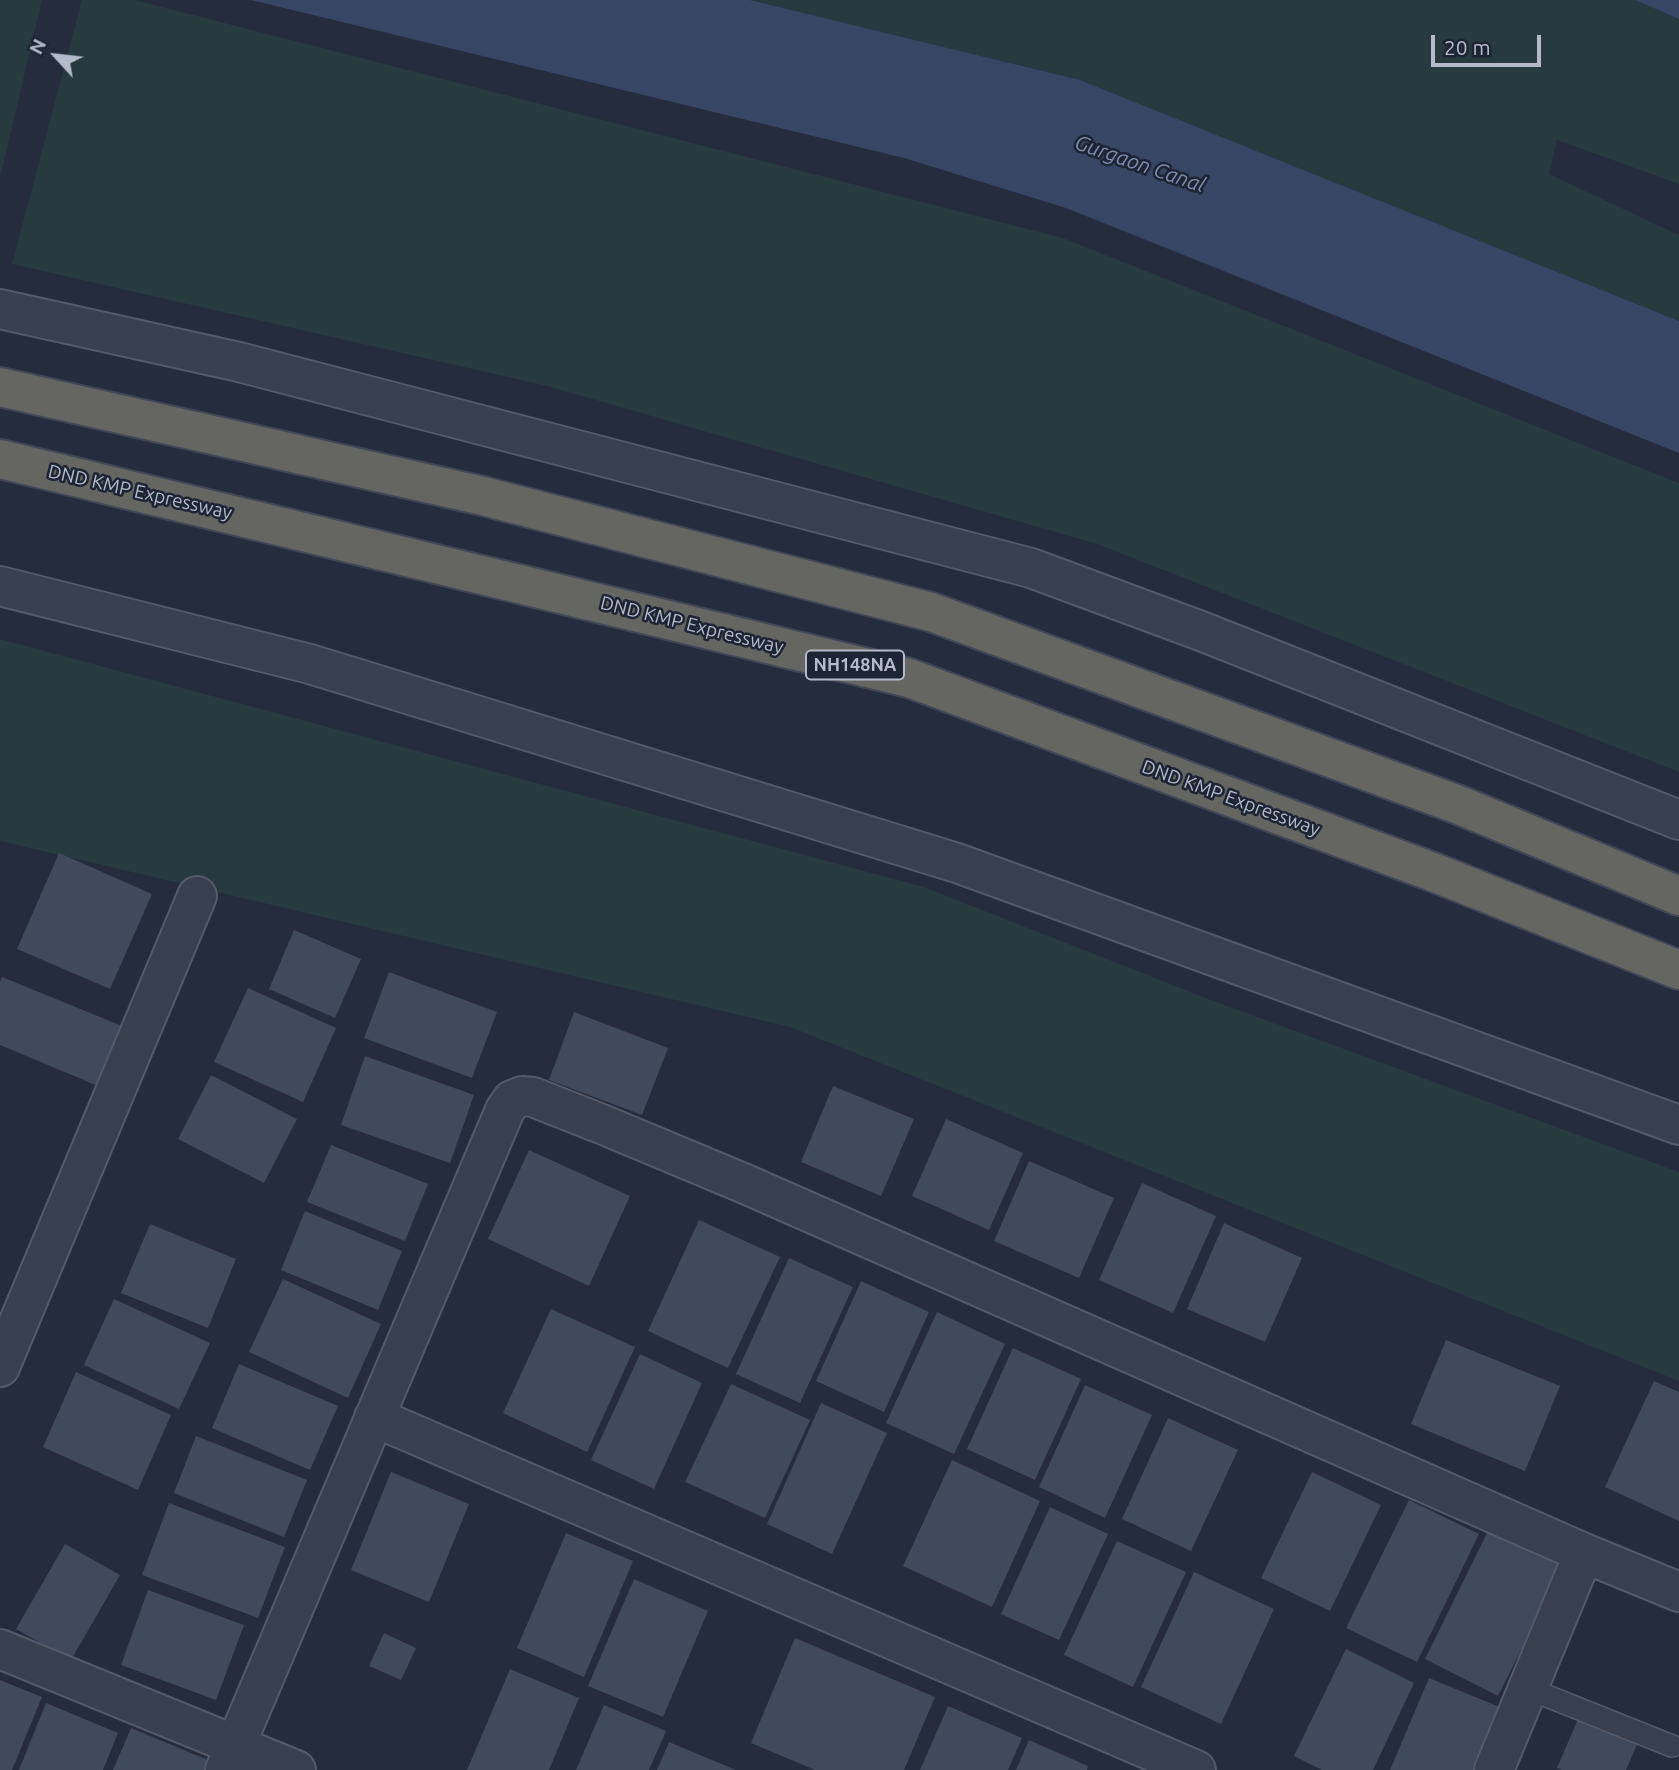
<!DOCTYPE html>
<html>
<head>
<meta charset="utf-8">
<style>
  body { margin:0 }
  #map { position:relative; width:1679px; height:1770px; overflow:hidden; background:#242c3e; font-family:Ubuntu,sans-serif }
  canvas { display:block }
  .north { position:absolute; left:21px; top:21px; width:70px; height:70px; -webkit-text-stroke:5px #1d2433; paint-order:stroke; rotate:297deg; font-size:19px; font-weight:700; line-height:28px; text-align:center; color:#b4bac9 }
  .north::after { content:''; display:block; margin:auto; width:24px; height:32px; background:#b4bac9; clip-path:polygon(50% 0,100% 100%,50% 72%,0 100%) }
  .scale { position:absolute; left:1431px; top:35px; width:110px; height:32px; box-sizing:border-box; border:4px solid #b4bac9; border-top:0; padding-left:9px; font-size:21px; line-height:24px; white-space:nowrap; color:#b4bac9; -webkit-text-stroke:5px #1d2433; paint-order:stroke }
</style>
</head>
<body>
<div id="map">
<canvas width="1679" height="1770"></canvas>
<div class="north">N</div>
<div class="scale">20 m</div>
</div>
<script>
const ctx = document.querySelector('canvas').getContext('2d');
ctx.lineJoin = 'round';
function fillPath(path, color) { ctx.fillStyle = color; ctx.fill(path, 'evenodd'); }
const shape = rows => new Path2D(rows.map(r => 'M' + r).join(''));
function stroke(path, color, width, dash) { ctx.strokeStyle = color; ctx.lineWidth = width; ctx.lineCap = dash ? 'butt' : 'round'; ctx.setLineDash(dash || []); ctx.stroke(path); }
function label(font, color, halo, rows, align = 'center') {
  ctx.font = font + ' Ubuntu,sans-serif'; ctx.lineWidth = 5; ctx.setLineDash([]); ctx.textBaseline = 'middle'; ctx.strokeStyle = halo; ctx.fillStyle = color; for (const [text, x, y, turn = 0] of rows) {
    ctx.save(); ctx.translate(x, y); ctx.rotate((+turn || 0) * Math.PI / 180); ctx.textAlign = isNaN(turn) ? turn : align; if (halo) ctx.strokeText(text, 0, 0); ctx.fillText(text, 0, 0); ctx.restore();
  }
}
const green = shape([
  [0,0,42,0,0,178],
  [82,0,135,0,1063,238,1679,483,1679,772,1097,544,547,386,12,264],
  [750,0,1635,0,1679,19,1679,184,1557,140,1549,174,1679,235,1679,321,1080,80],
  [0,639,924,887,1211,1000,1679,1172,1679,1381,790,1027,0,841]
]);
const water = shape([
  [251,0,750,0,1080,80,1679,321,1679,453,1066,208,904,158],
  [1635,0,1679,0,1679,19]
]);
const building = shape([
  [59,853,152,894,110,989,17,949],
  [294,930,361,959,335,1018,269,989],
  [389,972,497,1012,472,1078,364,1038],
  [2,977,127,1028,103,1088,0,1045,0,982],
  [248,988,336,1028,303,1102,214,1062],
  [574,1012,668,1048,642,1115,549,1080],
  [365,1056,474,1095,450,1163,341,1125],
  [211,1075,297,1119,264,1183,178,1139],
  [833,1086,914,1119,881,1196,801,1162],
  [946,1119,1023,1153,989,1230,912,1196],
  [331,1145,428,1184,405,1241,307,1202],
  [529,1150,630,1196,589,1286,488,1239],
  [1029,1161,1114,1198,1079,1278,994,1241],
  [1142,1183,1216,1216,1173,1313,1099,1280],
  [305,1211,402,1251,378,1310,281,1270],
  [699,1220,780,1257,728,1368,648,1331],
  [1224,1223,1302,1258,1265,1342,1187,1309],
  [150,1224,236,1259,208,1328,121,1293],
  [789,1258,853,1287,800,1403,736,1374],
  [283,1279,381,1324,348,1398,249,1352],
  [861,1281,929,1312,884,1412,816,1381],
  [114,1299,210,1343,179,1409,84,1365],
  [551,1309,635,1347,587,1452,503,1413],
  [937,1312,1005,1344,954,1454,886,1423],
  [1446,1340,1560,1386,1525,1471,1411,1424],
  [1013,1348,1081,1379,1035,1480,967,1449],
  [640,1354,702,1383,654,1489,591,1460],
  [239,1364,338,1406,310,1470,212,1428],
  [76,1372,171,1415,138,1490,43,1447],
  [1654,1381,1679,1392,1679,1521,1605,1487],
  [731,1384,810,1420,765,1518,685,1482],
  [1085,1385,1152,1415,1105,1518,1039,1487],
  [821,1403,887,1433,832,1554,767,1524],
  [1168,1418,1238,1450,1191,1551,1122,1519],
  [196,1436,307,1480,284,1537,174,1493],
  [952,1460,1040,1501,992,1607,903,1566],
  [391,1472,469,1504,429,1602,351,1570],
  [1312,1472,1381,1505,1330,1611,1261,1578],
  [1409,1500,1479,1534,1417,1662,1346,1628],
  [169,1503,285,1547,258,1618,142,1575],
  [1050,1507,1108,1534,1059,1640,1001,1614],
  [1489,1529,1563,1566,1498,1696,1425,1659],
  [566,1533,633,1561,584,1677,517,1648],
  [1117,1541,1186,1572,1133,1687,1064,1655],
  [65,1544,120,1575,71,1660,16,1629],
  [1194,1572,1274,1609,1221,1724,1141,1687],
  [634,1579,708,1611,663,1717,588,1686],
  [148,1590,244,1625,216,1700,121,1665],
  [384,1633,416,1648,401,1680,369,1666],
  [795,1638,935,1697,904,1770,815,1770,751,1743],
  [1346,1649,1414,1683,1373,1770,1322,1770,1294,1756],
  [510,1669,579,1698,549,1770,467,1770],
  [1429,1678,1502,1708,1477,1770,1390,1770],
  [0,1680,42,1697,12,1770,0,1770],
  [46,1703,118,1733,103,1770,19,1770],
  [604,1705,666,1731,649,1770,576,1770],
  [948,1706,1022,1738,1008,1770,920,1770],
  [1578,1719,1637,1744,1626,1770,1562,1770,1557,1768],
  [131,1728,220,1765,218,1770,113,1770],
  [1029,1740,1088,1766,1087,1770,1016,1770],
  [669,1742,736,1770,657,1770]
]);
const service = shape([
  [1527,1688,1672,1746]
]);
const minor = shape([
  [0,1367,197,896],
  [374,1417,1196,1770],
  [0,1649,296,1770],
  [225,1770,505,1110,512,1100,522,1096,533,1097,604,1125,743,1183,1584,1553,1679,1592],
  [1494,1770,1584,1553]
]);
const tertiary = shape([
  [0,309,239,362,1031,568,1201,631,1679,820],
  [0,586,310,664,957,863,1679,1125]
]);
const trunk = shape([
  [0,387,483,496,931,612,1459,805,1679,896],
  [0,459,909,678,1433,872,1679,970]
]);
const shields = [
  [855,665,98]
];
const shieldNames = [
  ["NH148NA",855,665]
];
const streetNames = [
  ["DND KMP Expressway",140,492,13],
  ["DND KMP Expressway",692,625,14],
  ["DND KMP Expressway",1231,798,20]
];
const waterNames = [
  ["Gurgaon Canal",1140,164,19]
];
fillPath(green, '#263a3f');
fillPath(water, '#384666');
fillPath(building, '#404a5d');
stroke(service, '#535a69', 24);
stroke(minor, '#535a69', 42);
stroke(tertiary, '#535a69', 42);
stroke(trunk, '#404756', 42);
stroke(service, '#383f4e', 21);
stroke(minor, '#383f4e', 38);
stroke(tertiary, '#383f4e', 38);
stroke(trunk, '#656562', 38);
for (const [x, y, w] of shields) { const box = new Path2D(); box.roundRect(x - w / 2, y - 14.5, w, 29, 5); ctx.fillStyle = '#1d2433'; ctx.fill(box); stroke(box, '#b4bac9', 2); }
label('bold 18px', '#b4bac9', null, shieldNames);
label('19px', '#b4bac9', '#1d2433', streetNames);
label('italic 21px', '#7c8db1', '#1d2433', waterNames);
</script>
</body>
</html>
